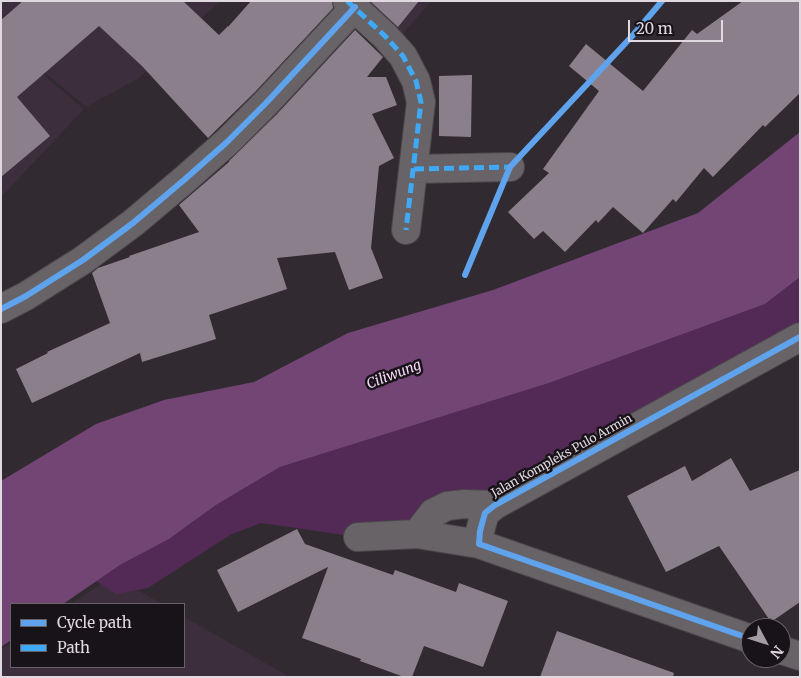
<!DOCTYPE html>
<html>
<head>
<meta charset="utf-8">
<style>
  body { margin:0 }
  #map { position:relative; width:801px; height:678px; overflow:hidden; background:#312b31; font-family:Merriweather,serif }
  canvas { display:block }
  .frame { position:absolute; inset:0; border:2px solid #e0d9e0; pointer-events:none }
  .legend { position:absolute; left:10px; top:603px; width:175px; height:65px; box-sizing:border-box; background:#181318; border:1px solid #686268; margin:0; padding:6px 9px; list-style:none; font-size:15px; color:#e0d9e0 }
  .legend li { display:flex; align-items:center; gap:10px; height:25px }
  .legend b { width:25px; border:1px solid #686268 }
  .north { position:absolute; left:741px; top:618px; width:50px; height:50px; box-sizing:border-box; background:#181318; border:1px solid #686268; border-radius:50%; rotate:130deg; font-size:14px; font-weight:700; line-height:20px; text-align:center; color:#e0d9e0 }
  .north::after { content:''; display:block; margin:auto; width:18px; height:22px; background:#a39ca3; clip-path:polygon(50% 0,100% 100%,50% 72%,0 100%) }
  .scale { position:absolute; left:628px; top:20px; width:95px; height:22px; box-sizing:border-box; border:2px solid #e0d9e0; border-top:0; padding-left:6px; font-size:15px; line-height:18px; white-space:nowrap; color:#e0d9e0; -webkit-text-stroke:4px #181318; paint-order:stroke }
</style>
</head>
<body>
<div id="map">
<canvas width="801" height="678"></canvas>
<div class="frame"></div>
<ul class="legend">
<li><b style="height:6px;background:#60a3ed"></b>Cycle path</li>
<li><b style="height:6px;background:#3fa9f5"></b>Path</li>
</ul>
<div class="north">N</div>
<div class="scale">20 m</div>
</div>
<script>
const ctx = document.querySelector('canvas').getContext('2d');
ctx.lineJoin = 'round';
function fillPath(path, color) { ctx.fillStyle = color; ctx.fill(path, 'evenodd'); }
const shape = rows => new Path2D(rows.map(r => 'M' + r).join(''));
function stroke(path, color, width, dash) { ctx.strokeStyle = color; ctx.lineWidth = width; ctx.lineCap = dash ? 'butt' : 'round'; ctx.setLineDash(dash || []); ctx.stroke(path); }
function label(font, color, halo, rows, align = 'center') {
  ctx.font = font + ' Merriweather,serif'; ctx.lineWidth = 5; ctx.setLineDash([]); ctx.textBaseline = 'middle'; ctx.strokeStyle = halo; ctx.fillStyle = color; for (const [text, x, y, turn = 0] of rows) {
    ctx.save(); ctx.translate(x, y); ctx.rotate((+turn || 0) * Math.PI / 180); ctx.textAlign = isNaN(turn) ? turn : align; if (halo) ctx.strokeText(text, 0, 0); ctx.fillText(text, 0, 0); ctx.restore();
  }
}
const built = shape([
  [1,1,220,1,139,78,86,107,1,36],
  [326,1,431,1,392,47],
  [1,39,84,109,1,197],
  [113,576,162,604,71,604],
  [184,617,290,677,1,677,1,650,11,643,11,667,184,667]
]);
const green = shape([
  [800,277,800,339,669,410,427,521,358,537,261,523,230,535,148,588,116,594,96,581,120,565,169,539,216,505,280,467,549,383,765,304]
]);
const water = shape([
  [800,132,800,277,765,304,549,383,280,467,216,505,169,539,120,565,63,604,11,604,11,640,1,647,1,481,96,424,164,400,254,382,348,333,493,290,698,213]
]);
const building = shape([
  [23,1,183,1,219,35,228,26,228,27,251,1,332,1,333,8,255,92,208,138,142,66,99,26,17,97,50,136,1,177,1,20],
  [370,1,419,1,398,27],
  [743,1,800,1,800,93,765,127,763,125,713,177,704,168,676,202,673,199,643,233,613,207,598,223,596,220,565,252,543,231,534,239,508,212,549,173,543,169,599,91,569,66,586,44,643,91,692,30,697,34],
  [355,30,383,57,367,77,386,77,397,105,372,114,394,158,379,166,371,248,383,278,349,290,335,252,277,258,287,289,209,315,216,339,142,362,140,353,32,403,16,369,48,353,47,352,110,323,92,273,98,268,130,257,129,256,199,232,179,205,229,162,229,161,277,114],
  [472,75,471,137,439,136,439,76],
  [731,458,750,491,800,470,800,602,771,622,719,546,666,572,627,496,685,466,692,481],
  [297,529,305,544,393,575,395,570,456,592,459,583,508,601,483,667,424,646,412,677,404,677,360,661,361,659,302,638,328,567,238,612,217,570],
  [557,631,674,673,673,677,540,677]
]);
const minor = shape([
  [347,1,385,36,403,56,416,81,421,102,406,230],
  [414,169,510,167],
  [1,309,26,296,83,260,133,223,184,180,227,142,266,103,355,7],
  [417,534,433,513,447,506,464,504,495,505],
  [358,537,417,534,479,544],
  [751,639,479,544,480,531,485,513,495,505,800,337],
  [781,650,800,656]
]);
const quiet = shape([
  [347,1,385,36,403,56,416,81,421,102,406,230],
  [414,169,510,167]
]);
const cycleway = shape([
  [465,275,510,167,634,34,662,1],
  [1,309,26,296,83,260,133,223,184,180,227,142,266,103,355,7],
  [751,639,479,544,480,531,485,513,495,505,800,337]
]);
const streetNames = [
  ["Jalan Kompleks Pulo Armin",562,456,-29]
];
const waterNames = [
  ["Ciliwung",394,375,-21]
];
fillPath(built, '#3d2e3e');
fillPath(green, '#522a55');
fillPath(water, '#724575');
fillPath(building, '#8c7f8c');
stroke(minor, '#4d474d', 30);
stroke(minor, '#676367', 28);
stroke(quiet, '#3fa9f5', 5, [10, 5]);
stroke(cycleway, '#60a3ed', 6);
label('12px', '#e0d9e0', '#181318', streetNames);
label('italic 14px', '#f6d9f8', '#181318', waterNames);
</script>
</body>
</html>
